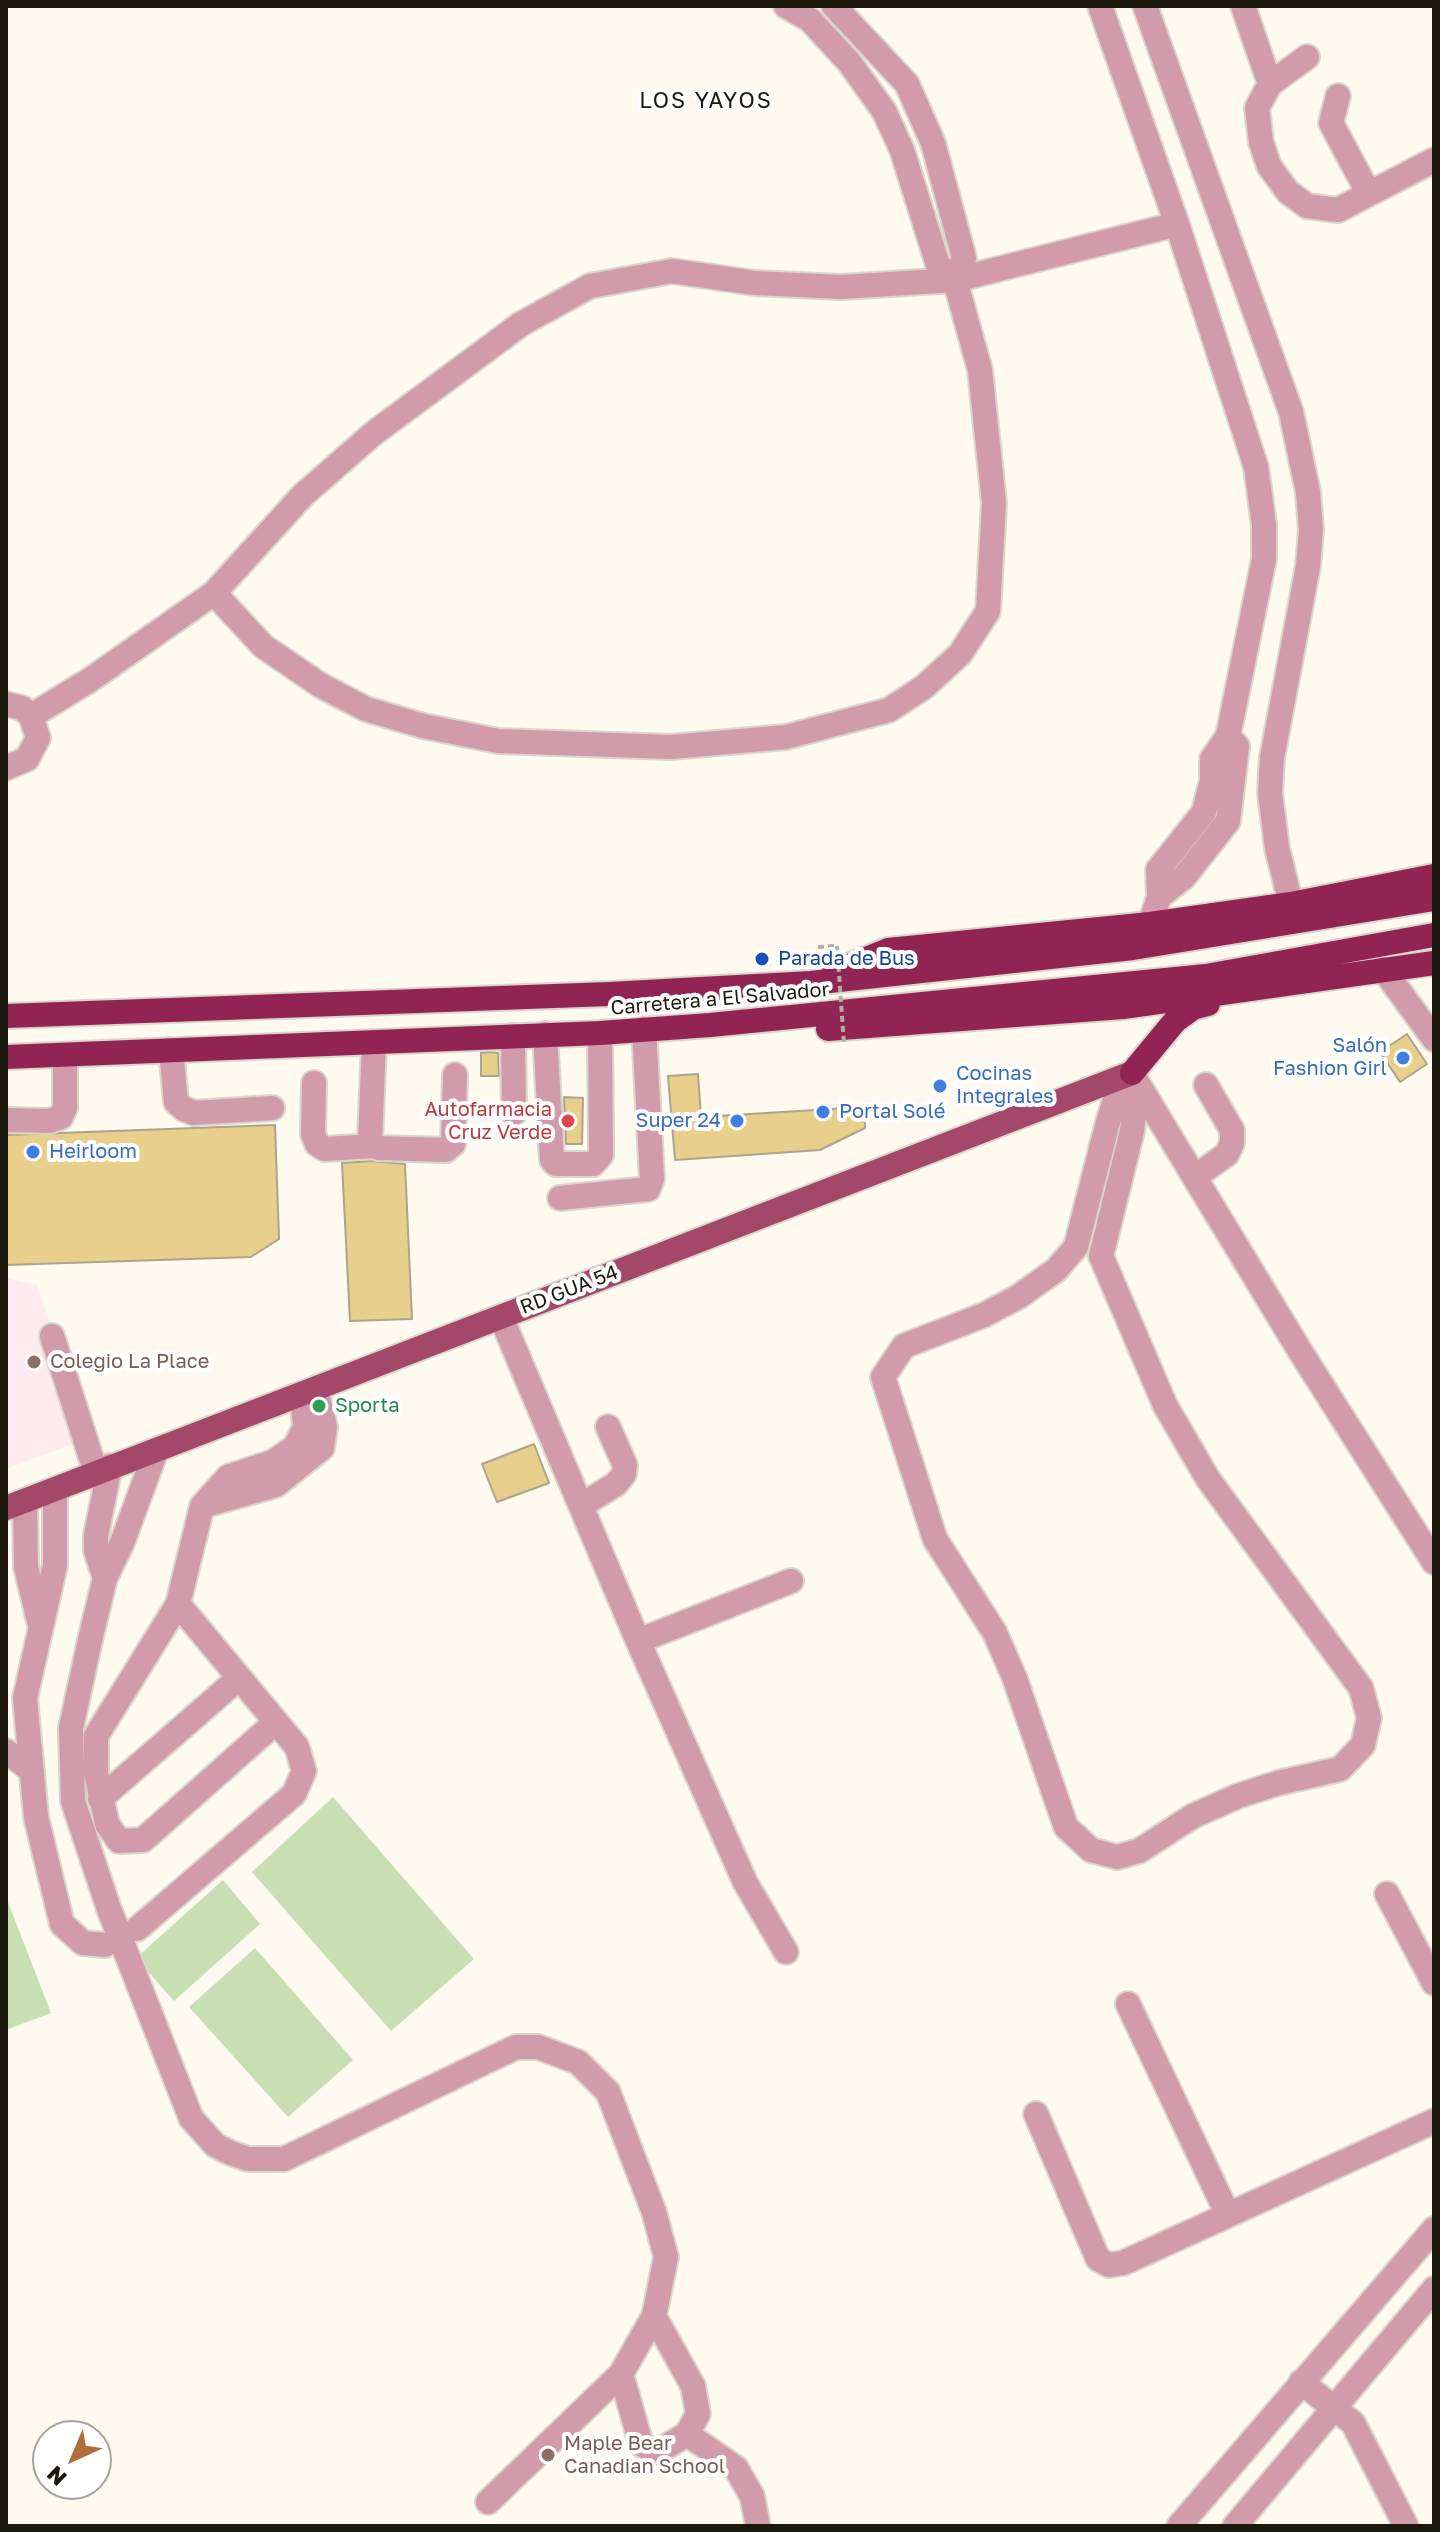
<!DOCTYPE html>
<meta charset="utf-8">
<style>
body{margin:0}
#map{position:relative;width:1440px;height:2532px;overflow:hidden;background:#fefaf0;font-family:"Golos Text",sans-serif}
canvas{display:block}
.frame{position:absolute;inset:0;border:8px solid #1b180e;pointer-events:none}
.north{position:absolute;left:32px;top:2420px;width:80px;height:80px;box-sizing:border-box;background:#fff;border:2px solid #a4a39f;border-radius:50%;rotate:224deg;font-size:22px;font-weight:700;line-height:32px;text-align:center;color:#1b180e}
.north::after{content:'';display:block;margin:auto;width:28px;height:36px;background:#ae6e36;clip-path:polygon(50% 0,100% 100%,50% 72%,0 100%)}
</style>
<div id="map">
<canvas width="1440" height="2532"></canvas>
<div class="frame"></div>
<div class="north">N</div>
</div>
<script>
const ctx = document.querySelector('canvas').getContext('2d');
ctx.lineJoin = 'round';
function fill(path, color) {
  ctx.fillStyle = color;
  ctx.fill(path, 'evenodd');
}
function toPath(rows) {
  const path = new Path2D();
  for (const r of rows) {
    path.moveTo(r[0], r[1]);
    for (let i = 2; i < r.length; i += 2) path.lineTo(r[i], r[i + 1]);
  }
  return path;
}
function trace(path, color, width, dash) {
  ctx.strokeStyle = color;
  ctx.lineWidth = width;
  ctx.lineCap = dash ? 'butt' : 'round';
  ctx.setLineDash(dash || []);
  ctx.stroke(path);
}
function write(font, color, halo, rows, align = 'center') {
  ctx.font = font + ' "Golos Text",sans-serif';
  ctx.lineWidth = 8;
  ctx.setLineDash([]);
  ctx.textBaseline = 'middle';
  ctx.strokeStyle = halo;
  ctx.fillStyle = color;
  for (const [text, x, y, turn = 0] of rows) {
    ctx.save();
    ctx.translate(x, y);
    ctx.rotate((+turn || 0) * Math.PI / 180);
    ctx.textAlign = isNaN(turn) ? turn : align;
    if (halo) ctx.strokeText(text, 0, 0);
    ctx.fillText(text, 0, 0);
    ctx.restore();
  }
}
const education = toPath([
 [6,1278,37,1285,89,1438,6,1469]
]);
const green = toPath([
 [333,1797,474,1959,391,2031,252,1872],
 [223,1880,260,1924,174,2001,136,1958],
 [6,1897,51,2013,6,2030],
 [255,1948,353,2060,288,2117,189,2007]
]);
const building = toPath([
 [1407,1034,1427,1064,1400,1082,1380,1052,1407,1034],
 [489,1052,498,1053,499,1076,481,1076,481,1053,489,1052],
 [698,1074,701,1117,864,1107,865,1128,820,1150,675,1160,668,1076,698,1074],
 [564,1097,583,1098,582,1144,566,1144,564,1097],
 [275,1125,279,1239,251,1257,6,1265,6,1135,275,1125],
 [372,1161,405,1164,412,1319,350,1321,342,1163,372,1161],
 [534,1444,549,1483,497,1502,482,1464,534,1444]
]);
const path = toPath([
 [818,957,818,947,835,946]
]);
const minor = toPath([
 [834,6,907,84,933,143,964,258,955,280],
 [1100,6,1177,224,1256,467,1264,525,1264,559,1228,736,1212,759,1212,780,1204,812,1158,870,1159,897,1150,924],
 [1145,6,1291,412,1308,492,1311,530,1308,566,1272,758,1270,793,1277,848,1291,904],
 [1243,6,1270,84],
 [1307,57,1270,84,1257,108,1261,142,1269,166,1288,192,1307,206,1338,210,1434,160],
 [1338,96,1331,123,1369,194],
 [214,593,263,646,320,685,366,709,423,726,498,741,671,747,786,737,889,710,924,687,960,654,988,611,994,503,980,370,955,280,938,265,902,150,884,111,849,62,810,20,786,6],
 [6,704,22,708,31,716,38,738,27,759,6,768],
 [31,716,90,680,214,593,303,495,374,433,521,324,590,286,672,271,755,283,841,287,955,280,1177,224],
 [1159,897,1184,877,1228,821,1237,746,1228,736],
 [1383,969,1434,1039],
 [545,1034,552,1160,556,1164,593,1164,601,1155,600,1033],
 [513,1036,514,1113],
 [374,1042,370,1141,378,1148,446,1150,453,1144,455,1075],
 [171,1050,176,1102,184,1109,194,1113,272,1108],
 [1132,1073,1135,1107,1132,1131,1101,1256,1165,1405,1208,1479,1361,1688,1369,1718,1363,1745,1340,1769,1278,1783,1238,1796,1193,1816,1139,1851,1117,1857,1091,1850,1066,1827,1015,1679,995,1633,935,1539,883,1377,904,1346,984,1315,1018,1297,1056,1270,1076,1247,1108,1122,1115,1100,1132,1073],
 [1135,1079,1300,1351,1434,1562],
 [314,1083,313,1134,317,1144,325,1149,374,1146],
 [6,1120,49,1121,61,1117,65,1108,65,1055],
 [1195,1177,1227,1154,1232,1143,1232,1130,1206,1085],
 [560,1198,648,1189,652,1179,644,1029],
 [501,1317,638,1641,745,1882,786,1952],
 [52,1336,96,1473],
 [156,1451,122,1543,105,1578,90,1640,71,1728,73,1801,109,1909,191,2118,215,2145,231,2153,248,2159,284,2159,516,2047,538,2047,578,2062,608,2092,654,2212,666,2257,654,2316,621,2374,488,2502],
 [55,1490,55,1565,25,1698,36,1817,62,1924,83,1943,105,1945],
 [25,1501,26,1567,39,1621],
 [582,1505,616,1484,624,1474,625,1465,608,1427],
 [202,1506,276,1485,322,1448,325,1427,316,1389],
 [105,1578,96,1551,96,1535,110,1466],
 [638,1641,791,1581],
 [276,1722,143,1840,119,1841,107,1824,96,1773,96,1736,178,1604,202,1506,228,1477,273,1462,295,1447,305,1427,302,1394],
 [6,1751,32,1771],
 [100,1799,239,1678],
 [1387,1894,1434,1983],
 [137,1929,294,1794,304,1771,297,1747,178,1604],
 [1128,2004,1228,2215],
 [1036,2114,1098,2259,1109,2265,1123,2263,1434,2121],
 [621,2374,641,2444,656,2453,687,2434,698,2414,693,2386,654,2316],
 [1301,2382,1353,2423,1406,2526],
 [687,2434,736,2468,752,2496,758,2526],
 [1179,2526,1434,2229],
 [1235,2526,1434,2289]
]);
const major = toPath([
 [6,1508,1132,1073]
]);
const highway = toPath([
 [834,972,888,950,1150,924,1291,904,1434,876],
 [6,1016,609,994,811,983,1133,948,1434,899],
 [828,1029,1123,1007,1434,963],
 [6,1057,600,1033,710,1025,1206,976,1434,935],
 [1132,1073,1175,1021,1193,1008,1208,1004]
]);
const pathBridge = toPath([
 [837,946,844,1044]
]);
const markers = [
 [762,959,8,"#1a4fb4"],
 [1403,1058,8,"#3f7fe0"],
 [940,1086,8,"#3f7fe0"],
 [823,1112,8,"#3f7fe0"],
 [568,1121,8,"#e0444e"],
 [737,1121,8,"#3f7fe0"],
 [33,1152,8,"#3f7fe0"],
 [34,1362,8,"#8d6e63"],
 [319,1406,8,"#2e9e5b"],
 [548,2455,8,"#8d6e63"]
];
const transitNames = [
 ["Parada de Bus",778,959]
];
const streetNames = [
 ["Carretera a El Salvador",720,999,-5],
 ["RD GUA 54",569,1290,-21]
];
const shopNames = [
 ["Salón",1387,1046,"right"],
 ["Fashion Girl",1387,1069,"right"],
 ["Cocinas",956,1074],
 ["Integrales",956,1097],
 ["Portal Solé",839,1112],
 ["Super 24",721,1121,"right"],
 ["Heirloom",49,1152]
];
const healthNames = [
 ["Autofarmacia",552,1110],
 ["Cruz Verde",552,1133]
];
const educationNames = [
 ["Colegio La Place",50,1362],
 ["Maple Bear",564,2444],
 ["Canadian School",564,2467]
];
const leisureNames = [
 ["Sporta",335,1406]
];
const neighbourhoodNames = [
 ["LOS YAYOS",706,101]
];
fill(education, '#ffeaf0');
fill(green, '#c7dfb2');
fill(building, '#e8cf8c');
trace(building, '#ada48b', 2);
trace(minor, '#dad6cc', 28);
trace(major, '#dad6cc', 28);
trace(highway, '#dad6cc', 28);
trace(path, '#b2aea4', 4, [6, 4]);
trace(minor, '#d19bab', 24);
trace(major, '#a4486a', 24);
trace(highway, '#912453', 24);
trace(pathBridge, '#b2aea4', 4, [6, 4]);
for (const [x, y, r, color] of markers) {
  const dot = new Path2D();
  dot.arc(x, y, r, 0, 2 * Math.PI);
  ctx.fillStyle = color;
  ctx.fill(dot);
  trace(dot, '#fff', 3);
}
write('20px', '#164399', '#fff', transitNames, 'left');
write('20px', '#1b180e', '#fff', streetNames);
write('20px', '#366cbe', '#fff', shopNames, 'left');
write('20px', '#be3a42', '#fff', healthNames, 'right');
write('20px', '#785e54', '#fff', educationNames, 'left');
write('20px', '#27864d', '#fff', leisureNames, 'left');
ctx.letterSpacing = '2px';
write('22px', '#1b180e', '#fff', neighbourhoodNames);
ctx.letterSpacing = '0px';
</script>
